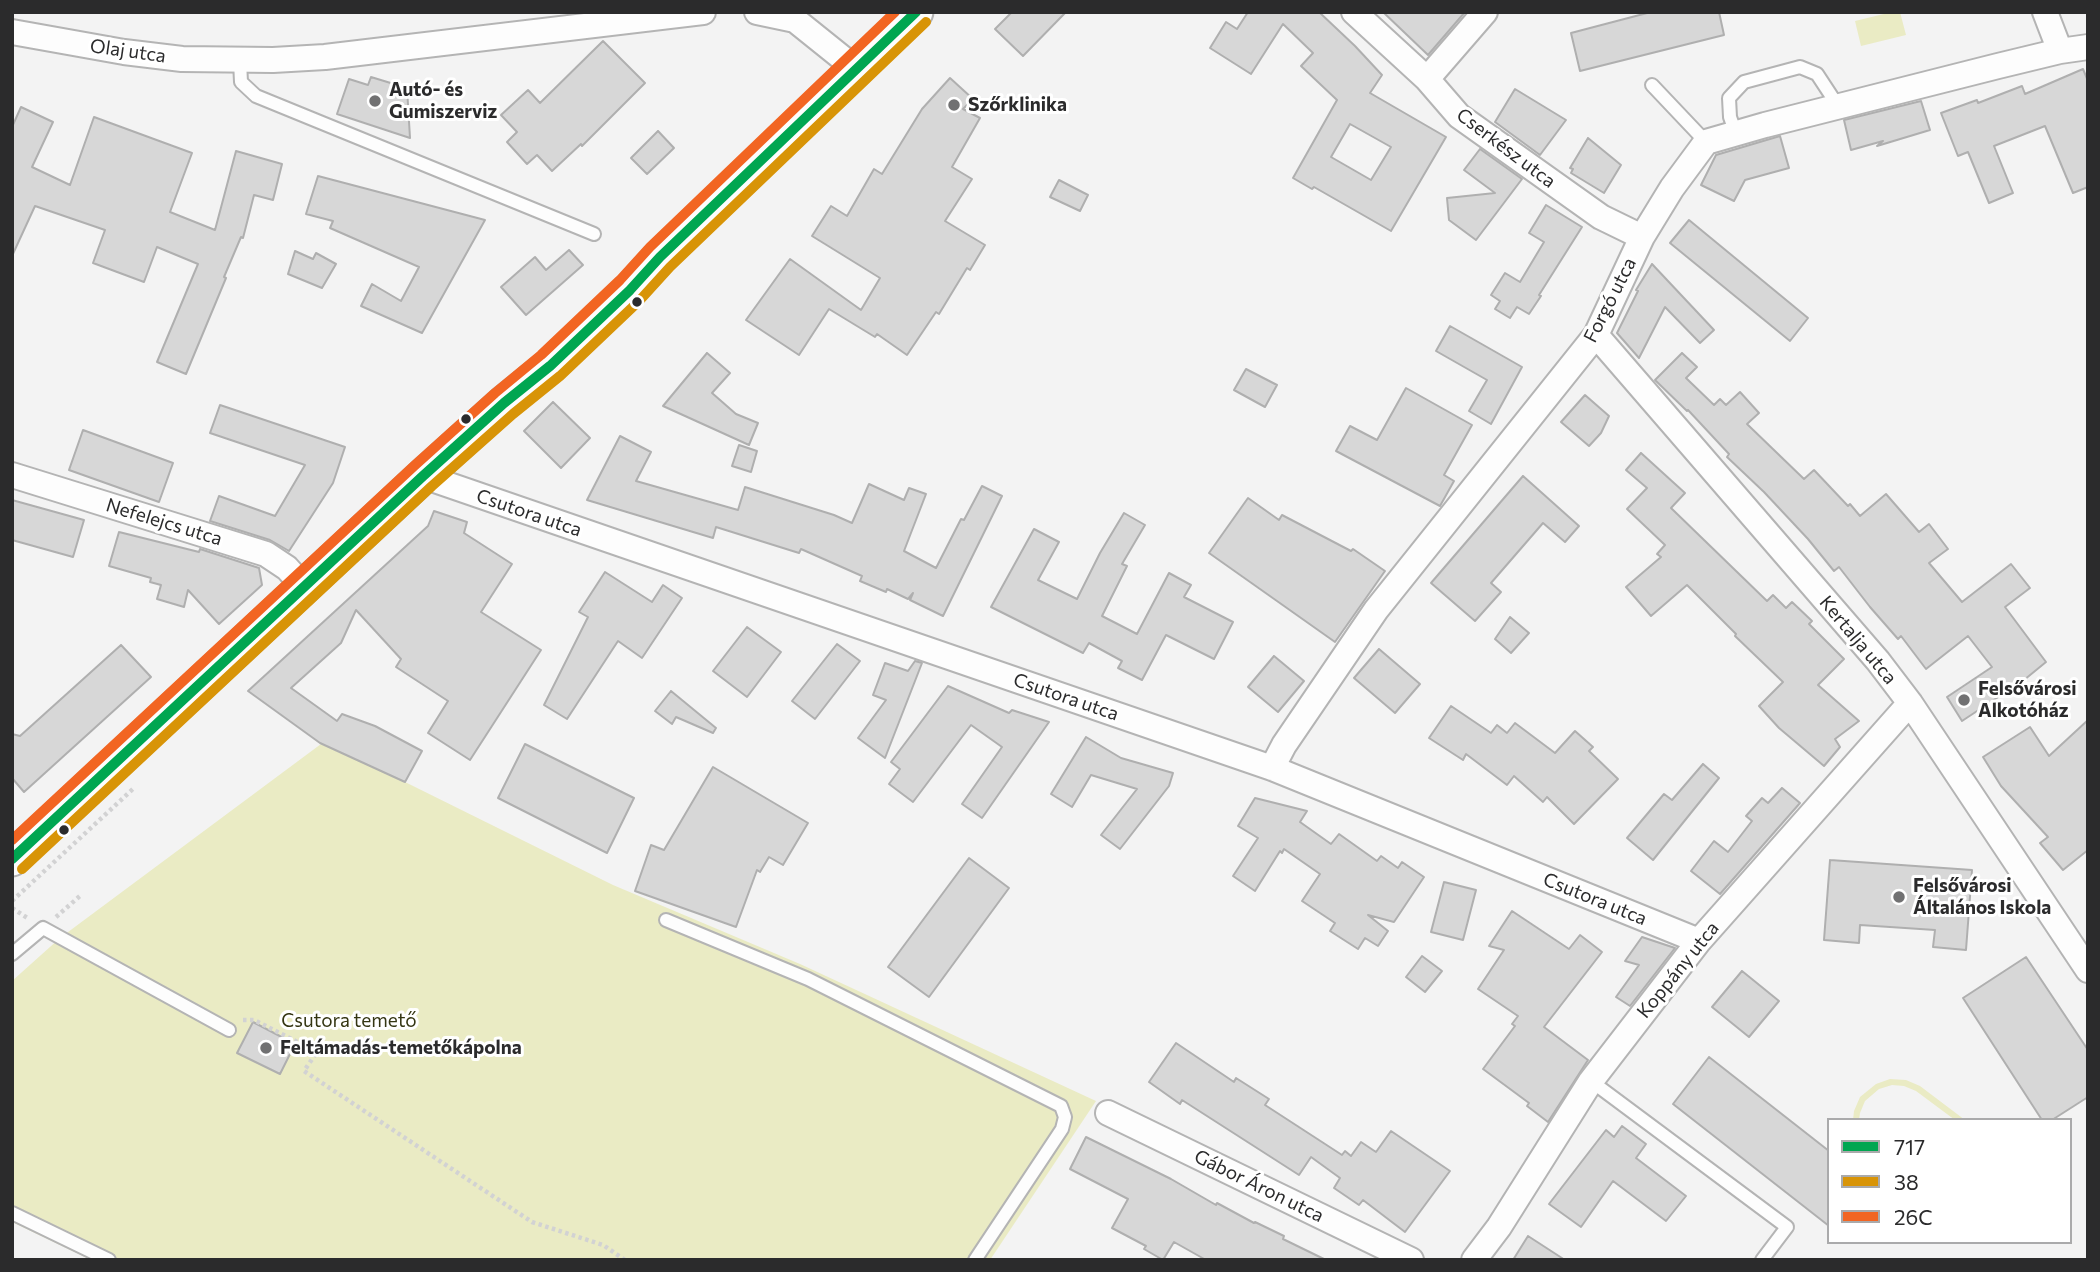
<!DOCTYPE html>
<meta charset="utf-8">
<style>
body{margin:0}
#map{position:relative;width:2100px;height:1272px;overflow:hidden;background:#f3f3f3;font-family:Commissioner,sans-serif}
canvas{display:block}
.frame{position:absolute;inset:0;border:14px solid #2b2b2c;pointer-events:none}
.legend{position:absolute;left:1827px;top:1118px;width:245px;height:126px;box-sizing:border-box;background:#fff;border:2px solid #aaaaab;margin:0;padding:9px 12px;list-style:none;font-size:21px;color:#2b2b2c}
.legend li{display:flex;align-items:center;gap:14px;height:35px}
.legend b{width:35px;border:2px solid #aaaaab}
</style>
<div id="map">
<canvas width="2100" height="1272"></canvas>
<div class="frame"></div>
<ul class="legend">
<li><b style="height:9px;background:#00a651"></b>717</li>
<li><b style="height:9px;background:#d89407"></b>38</li>
<li><b style="height:9px;background:#f26522"></b>26C</li>
</ul>
</div>
<script>
const ctx = document.querySelector('canvas').getContext('2d');
ctx.lineJoin = 'round';
function fill(path, color) {
  ctx.fillStyle = color;
  ctx.fill(path, 'evenodd');
}
function toPath(rows) {
  const path = new Path2D();
  for (const r of rows) {
    path.moveTo(r[0], r[1]);
    for (let i = 2; i < r.length; i += 2) path.lineTo(r[i], r[i + 1]);
  }
  return path;
}
function trace(path, color, width, dash) {
  ctx.strokeStyle = color;
  ctx.lineWidth = width;
  ctx.lineCap = dash ? 'butt' : 'round';
  ctx.setLineDash(dash || []);
  ctx.stroke(path);
}
function write(font, color, halo, rows, align = 'center') {
  ctx.font = font + ' Commissioner,sans-serif';
  ctx.lineWidth = 6;
  ctx.setLineDash([]);
  ctx.textBaseline = 'middle';
  ctx.strokeStyle = halo;
  ctx.fillStyle = color;
  for (const [text, x, y, turn = 0] of rows) {
    ctx.save();
    ctx.translate(x, y);
    ctx.rotate((+turn || 0) * Math.PI / 180);
    ctx.textAlign = isNaN(turn) ? turn : align;
    if (halo) ctx.strokeText(text, 0, 0);
    ctx.fillText(text, 0, 0);
    ctx.restore();
  }
}
const green = toPath([
 [1892,12,1900,12,1906,35,1861,46,1855,21],
 [321,744,405,782,613,885,800,964,1096,1101,990,1260,91,1260,12,1222,12,981,60,938],
 [1890,1079,1906,1080,1920,1086,1965,1120,1955,1120,1916,1091,1904,1086,1892,1085,1879,1089,1865,1101,1860,1113,1859,1120,1853,1120,1854,1111,1860,1097,1876,1084]
]);
const building = toPath([
 [1012,12,1066,12,1023,56,995,29,1012,12],
 [1248,12,1319,12,1355,46,1382,75,1370,93,1446,137,1391,231,1314,187,1312,189,1293,178,1337,100,1301,66,1313,53,1283,24,1251,74,1210,48,1226,22,1237,29,1248,12],
 [1350,124,1391,147,1371,180,1331,157,1350,124],
 [1383,12,1465,12,1428,55,1383,12],
 [1651,12,1719,12,1724,35,1580,71,1571,33,1651,12],
 [603,41,645,83,582,146,581,144,552,171,537,155,527,164,507,142,517,132,501,115,528,90,540,103,603,41],
 [2083,69,2088,81,2088,187,2073,193,2045,126,1994,146,2013,193,1989,203,1968,152,1958,156,1941,113,1977,100,1978,103,2022,86,2025,94,2083,69],
 [371,77,407,88,410,138,337,114,349,79,368,85,371,77],
 [950,78,973,99,963,109,980,118,952,167,972,179,945,221,985,245,970,270,967,268,939,314,936,312,907,355,877,334,875,337,829,309,799,355,746,320,790,259,861,310,880,278,812,236,831,206,847,216,874,169,882,174,922,109,950,78],
 [1515,89,1566,120,1540,155,1495,122,1515,89],
 [1921,101,1930,130,1877,146,1883,141,1851,150,1844,120,1921,101],
 [21,107,53,122,32,167,70,185,94,117,192,153,170,212,215,230,236,151,282,164,273,200,254,195,243,238,241,237,224,277,226,278,186,374,157,362,198,264,157,247,144,282,93,263,105,230,35,206,12,256,12,127,21,107],
 [658,131,674,148,647,174,631,158,658,131],
 [1780,136,1789,168,1745,180,1734,201,1701,185,1716,155,1780,136],
 [1588,138,1621,165,1604,193,1571,173,1573,169,1570,168,1588,138],
 [1480,149,1522,179,1476,240,1449,220,1447,198,1495,193,1464,170,1480,149],
 [318,176,485,220,422,333,361,306,372,284,401,301,419,267,330,228,333,221,306,214,318,176],
 [1059,180,1088,195,1080,211,1050,197,1059,180],
 [1546,205,1582,227,1539,295,1541,296,1529,314,1517,307,1510,318,1495,309,1500,301,1491,295,1505,273,1520,282,1544,242,1529,233,1546,205],
 [1689,220,1808,318,1790,341,1670,243,1689,220],
 [569,250,583,265,526,315,501,287,535,257,546,270,569,250],
 [295,251,313,259,316,253,336,264,322,288,288,274,295,251],
 [1652,264,1714,330,1700,343,1665,307,1639,358,1617,333,1638,291,1636,290,1652,264],
 [1450,326,1522,367,1491,424,1469,411,1487,380,1436,351,1450,326],
 [707,353,730,373,712,393,736,414,758,423,749,445,663,406,707,353],
 [1682,353,1697,367,1686,378,1714,405,1720,399,1726,405,1740,392,1759,413,1747,424,1804,479,1814,470,1848,506,1850,504,1860,516,1886,494,1919,532,1929,524,1948,549,1929,563,1962,602,2011,564,2030,588,2005,607,2046,662,2024,680,1962,721,1947,697,1992,667,1968,636,1926,669,1901,636,1898,639,1870,607,1839,567,1834,571,1808,539,1764,492,1727,457,1729,454,1688,410,1687,411,1655,380,1682,353],
 [1246,369,1277,385,1265,407,1234,390,1246,369],
 [1406,388,1472,425,1444,475,1454,481,1440,506,1336,451,1350,426,1377,440,1406,388],
 [1585,395,1609,416,1601,433,1589,446,1561,422,1585,395],
 [553,402,590,438,561,468,524,431,553,402],
 [220,405,345,447,333,483,289,551,270,540,210,521,219,496,275,516,305,465,210,433,220,405],
 [83,430,173,463,159,502,69,470,83,430],
 [620,436,651,452,636,481,738,510,745,487,834,515,852,523,869,484,904,500,909,488,926,494,904,551,936,568,961,519,964,520,982,486,1002,496,943,616,910,600,913,593,908,599,887,589,886,592,860,581,862,576,801,549,799,553,716,527,713,538,587,500,620,436],
 [739,445,757,451,751,472,732,466,739,445],
 [1641,453,1685,493,1671,508,1767,601,1773,595,1786,608,1792,602,1812,621,1809,624,1844,659,1818,685,1859,721,1835,739,1840,747,1824,766,1779,728,1759,706,1783,682,1735,636,1736,634,1687,585,1651,616,1626,587,1661,557,1657,554,1665,545,1627,509,1647,488,1626,470,1641,453],
 [1523,476,1579,526,1565,542,1543,523,1491,583,1501,592,1475,621,1431,583,1523,476],
 [1248,498,1279,520,1282,515,1351,551,1353,549,1385,571,1335,642,1209,553,1248,498],
 [12,500,84,520,73,557,12,540,12,500],
 [434,511,467,522,464,533,512,564,481,612,541,650,470,760,428,733,448,701,396,667,401,659,356,610,341,643,291,688,337,721,342,714,375,726,422,751,405,782,320,743,248,691,428,526,434,511],
 [1124,513,1145,525,1122,564,1127,566,1102,616,1137,634,1169,573,1191,585,1184,597,1233,622,1214,659,1166,635,1142,680,1118,668,1122,661,1089,643,1083,653,991,607,1034,529,1059,542,1038,580,1077,599,1100,553,1124,513],
 [119,532,199,552,200,549,259,568,262,585,219,624,188,590,184,607,157,599,161,585,150,582,151,578,109,566,119,532],
 [605,572,652,602,663,585,682,598,642,658,618,641,567,719,544,705,588,617,579,612,605,572],
 [1510,617,1529,633,1511,653,1495,639,1510,617],
 [747,627,781,652,747,697,713,671,747,627],
 [837,644,860,661,815,719,792,701,837,644],
 [121,645,151,677,24,792,12,778,12,734,20,736,121,645],
 [1379,649,1420,684,1395,713,1354,678,1379,649],
 [1274,656,1304,681,1278,712,1248,687,1274,656],
 [915,661,922,663,885,758,858,738,886,700,873,695,885,663,908,671,915,661],
 [948,686,1009,713,1012,710,1049,722,982,818,962,804,1002,747,971,725,913,802,889,784,900,769,891,762,948,686],
 [671,691,716,728,713,733,676,717,672,724,655,711,671,691],
 [1451,706,1491,733,1497,725,1507,733,1515,723,1555,753,1575,731,1593,747,1589,751,1618,779,1574,824,1547,797,1543,802,1514,776,1507,785,1466,754,1463,760,1429,738,1451,706],
 [2088,720,2088,850,2063,870,2040,843,2048,837,2001,786,1983,757,2030,727,2049,756,2088,720],
 [1086,737,1121,758,1173,773,1169,786,1120,849,1101,835,1137,789,1091,775,1072,807,1051,794,1086,737],
 [525,744,634,798,607,853,498,798,525,744],
 [1703,764,1719,778,1653,860,1627,838,1664,794,1672,800,1703,764],
 [713,767,808,823,783,865,769,857,760,872,757,870,736,927,635,891,651,845,664,850,713,767],
 [1782,788,1800,803,1720,894,1691,871,1714,841,1728,852,1752,821,1746,816,1762,798,1768,803,1782,788],
 [1255,798,1307,811,1300,822,1331,844,1339,834,1377,861,1381,856,1398,868,1402,862,1424,877,1394,922,1368,915,1388,931,1378,946,1365,938,1358,949,1330,931,1335,923,1302,901,1320,874,1284,849,1282,853,1280,851,1255,891,1233,876,1258,838,1238,826,1255,798],
 [969,858,1009,888,929,997,888,967,969,858],
 [1830,860,1972,870,1966,950,1933,947,1935,930,1860,925,1859,943,1824,940,1830,860],
 [1444,882,1476,890,1463,940,1431,932,1444,882],
 [1512,911,1569,949,1580,935,1602,952,1544,1027,1588,1060,1548,1122,1527,1106,1529,1103,1483,1069,1515,1026,1512,1024,1518,1016,1478,989,1504,950,1489,946,1512,911],
 [1642,937,1675,948,1630,1006,1616,997,1639,965,1625,961,1642,937],
 [1422,956,1442,971,1425,992,1406,977,1422,956],
 [2026,957,2088,1050,2088,1097,2052,1120,2042,1120,1963,998,2026,957],
 [1742,971,1779,1001,1749,1037,1712,1007,1742,971],
 [253,1022,295,1044,280,1074,237,1053,253,1022],
 [1176,1043,1234,1082,1236,1078,1269,1099,1265,1105,1342,1155,1345,1151,1351,1156,1361,1142,1376,1152,1391,1131,1450,1171,1405,1232,1363,1200,1359,1205,1334,1188,1340,1178,1311,1157,1299,1175,1182,1100,1180,1104,1149,1082,1176,1043],
 [1709,1057,1829,1151,1829,1226,1673,1104,1709,1057],
 [1622,1126,1646,1144,1636,1158,1686,1196,1666,1221,1613,1181,1581,1227,1549,1204,1606,1130,1614,1137,1622,1126],
 [1086,1137,1171,1179,1216,1205,1217,1203,1254,1223,1255,1222,1284,1236,1283,1239,1326,1260,1206,1260,1174,1242,1163,1260,1144,1249,1146,1246,1112,1228,1128,1199,1070,1169,1086,1137],
 [1528,1236,1565,1260,1513,1260,1528,1236]
]);
const path = toPath([
 [12,901,134,788],
 [12,908,29,919],
 [56,917,81,895],
 [243,1020,254,1020,317,1052,304,1071,532,1222,603,1245,625,1260]
]);
const service = toPath([
 [240,61,241,82,256,96,594,234],
 [1652,85,1706,142],
 [1736,134,1730,117,1729,98,1744,82,1800,67,1817,74,1838,106],
 [666,920,808,979,1061,1106,1065,1117,1062,1129,975,1260],
 [12,954,43,928,229,1030],
 [1591,1081,1787,1227,1762,1260],
 [12,1213,109,1260]
]);
const minor = toPath([
 [757,12,795,20,856,69],
 [1354,12,1427,79,1459,116,1601,217,1642,237],
 [2045,12,2060,51],
 [12,32,124,52,182,59,273,60,325,57,703,12],
 [1427,79,1485,12],
 [1596,335,1878,661,1910,703,2088,970],
 [12,475,266,554,287,568,305,588],
 [423,476,1272,768,1699,941],
 [1272,768,1284,745,1376,610,1596,335,1642,237,1672,188,1706,142,1765,125,1998,66,2060,51,2088,47],
 [1108,1113,1411,1260],
 [1474,1260,1499,1227,1591,1081,1699,941,1910,703]
]);
const secondary = toPath([
 [12,859,423,476,504,403,550,366,630,290,660,257,916,12]
]);
const bus1 = toPath([
 [12,859,423,476,504,403,550,366,630,290,660,257,916,12]
]);
const bus2 = toPath([
 [22,869,432,486,513,414,560,376,640,300,670,267,926,22]
]);
const bus3 = toPath([
 [12,840,414,466,495,393,541,355,620,280,650,247,895,12]
]);
const markers = [
 [375,101,7,"#717172"],
 [954,105,7,"#717172"],
 [637,302,6,"#2b2b2c"],
 [466,419,6,"#2b2b2c"],
 [1964,700,7,"#717172"],
 [64,830,6,"#2b2b2c"],
 [1899,897,7,"#717172"],
 [266,1048,7,"#717172"]
];
const streetNames = [
 ["Olaj utca",128,51,8],
 ["Cserkész utca",1506,148,37],
 ["Forgó utca",1610,300,-63],
 ["Csutora utca",529,513,19],
 ["Nefelejcs utca",164,522,17],
 ["Kertalja utca",1858,640,50],
 ["Csutora utca",1066,697,19],
 ["Csutora utca",1595,899,22],
 ["Koppány utca",1678,970,-51],
 ["Gábor Áron utca",1259,1186,26]
];
const poiNames = [
 ["Autó- és",389,90],
 ["Gumiszerviz",389,112],
 ["Szőrklinika",968,105],
 ["Felsővárosi",1978,689],
 ["Alkotóház",1978,711],
 ["Felsővárosi",1913,886],
 ["Általános Iskola",1913,908],
 ["Feltámadás-temetőkápolna",280,1048]
];
const parkNames = [
 ["Csutora temető",349,1021]
];
fill(green, '#eaebc4');
fill(building, '#d7d7d7');
trace(building, '#afafaf', 2);
trace(service, '#b4b4b4', 16);
trace(minor, '#b4b4b4', 28);
trace(secondary, '#b4b4b4', 37);
trace(path, '#d2d2d3', 4.5, [3.5, 3.5]);
trace(service, '#fdfdfd', 12);
trace(minor, '#fdfdfd', 24);
trace(secondary, '#fdfdfd', 33);
trace(bus1, '#00a651', 10);
trace(bus2, '#d89407', 10);
trace(bus3, '#f26522', 10);
for (const [x, y, r, color] of markers) {
  const dot = new Path2D();
  dot.arc(x, y, r, 0, 2 * Math.PI);
  ctx.fillStyle = color;
  ctx.fill(dot);
  trace(dot, '#fff', 2.5);
}
write('19px', '#2b2b2c', '#fff', streetNames);
write('bold 19px', '#2b2b2c', '#fff', poiNames, 'left');
write('19px', '#353613', '#fff', parkNames);
</script>
